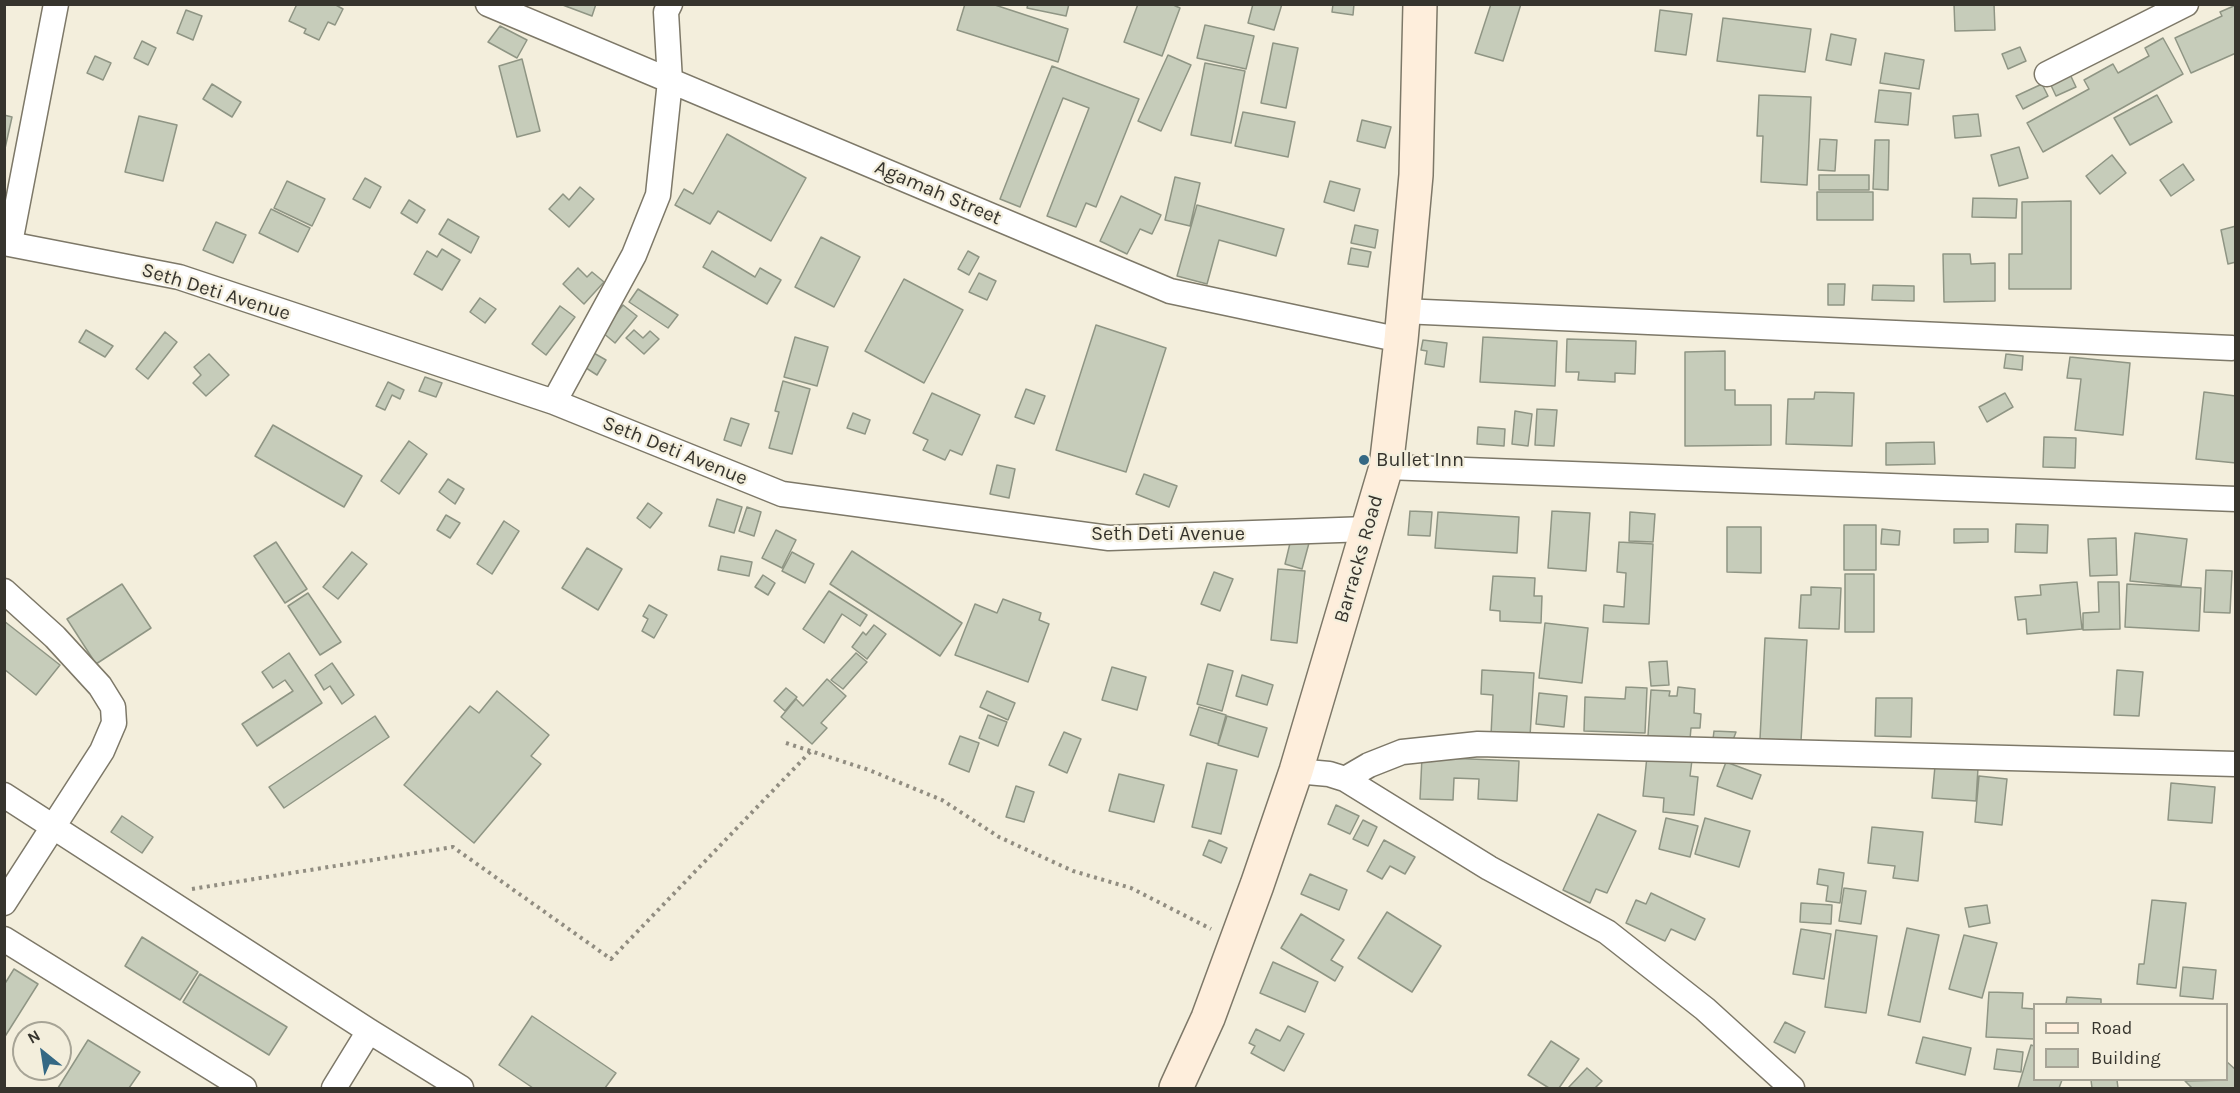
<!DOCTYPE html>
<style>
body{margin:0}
#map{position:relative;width:2240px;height:1093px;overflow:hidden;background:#f3eedc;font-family:Karla,sans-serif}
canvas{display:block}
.frame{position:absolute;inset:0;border:6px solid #36342d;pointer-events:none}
.legend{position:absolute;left:2033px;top:1003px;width:195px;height:78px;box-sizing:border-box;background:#f3eedc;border:2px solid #a7a496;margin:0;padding:8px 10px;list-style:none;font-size:18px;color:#36342d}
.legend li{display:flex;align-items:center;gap:12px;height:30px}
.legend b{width:30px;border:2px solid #a7a496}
.north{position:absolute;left:12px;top:1021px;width:60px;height:60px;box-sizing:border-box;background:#f3eedc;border:2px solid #a7a496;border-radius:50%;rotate:330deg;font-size:16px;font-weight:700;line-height:24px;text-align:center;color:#36342d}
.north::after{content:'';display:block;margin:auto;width:21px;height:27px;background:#346884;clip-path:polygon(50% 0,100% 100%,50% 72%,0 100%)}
</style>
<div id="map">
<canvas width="2240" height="1093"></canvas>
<div class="frame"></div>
<ul class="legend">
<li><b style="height:8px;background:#feeedc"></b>Road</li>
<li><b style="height:16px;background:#c6ccba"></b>Building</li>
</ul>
<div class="north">N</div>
</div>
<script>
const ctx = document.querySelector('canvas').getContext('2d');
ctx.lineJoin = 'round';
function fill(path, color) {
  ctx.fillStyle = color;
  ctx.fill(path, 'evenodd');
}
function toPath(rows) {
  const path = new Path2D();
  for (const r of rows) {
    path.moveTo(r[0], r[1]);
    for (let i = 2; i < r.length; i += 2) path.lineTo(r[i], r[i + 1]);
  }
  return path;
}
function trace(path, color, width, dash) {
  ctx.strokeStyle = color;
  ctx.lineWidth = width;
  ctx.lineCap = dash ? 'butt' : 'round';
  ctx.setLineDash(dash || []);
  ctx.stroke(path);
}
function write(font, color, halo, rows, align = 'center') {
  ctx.font = font + ' Karla,sans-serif';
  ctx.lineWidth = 4.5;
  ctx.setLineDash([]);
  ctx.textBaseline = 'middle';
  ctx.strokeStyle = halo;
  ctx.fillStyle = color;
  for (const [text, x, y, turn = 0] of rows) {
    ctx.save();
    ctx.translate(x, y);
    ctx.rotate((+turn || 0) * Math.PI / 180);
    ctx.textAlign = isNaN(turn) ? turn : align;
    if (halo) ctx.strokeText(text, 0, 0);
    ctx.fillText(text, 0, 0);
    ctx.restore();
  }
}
const building = toPath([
 [297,4,334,4,343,9,335,25,328,22,319,40,304,33,306,29,289,21,297,4],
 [560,4,596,4,592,16,560,4],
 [965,4,992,4,1068,29,1058,62,957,30,965,4],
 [1028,4,1069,4,1066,16,1027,8,1028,4],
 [1138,4,1171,4,1180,8,1162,56,1124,42,1138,4],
 [1253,4,1282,4,1274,30,1248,23,1253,4],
 [1333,4,1354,4,1353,15,1332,12,1333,4],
 [1491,4,1521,4,1503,61,1475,53,1491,4],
 [1954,4,1994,4,1995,30,1955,31,1954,4],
 [2236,5,2236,53,2191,73,2175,38,2222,16,2220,12,2236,5],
 [186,10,202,16,193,40,177,33,186,10],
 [1660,10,1692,14,1686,55,1655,51,1660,10],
 [1723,18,1811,29,1805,72,1717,61,1723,18],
 [1205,25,1254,36,1246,69,1197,58,1205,25],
 [500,26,527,40,517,58,488,42,500,26],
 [1831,34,1856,39,1851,65,1826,60,1831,34],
 [2163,38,2183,74,2043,152,2027,123,2089,89,2084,80,2113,64,2118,73,2149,56,2145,48,2163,38],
 [142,41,156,48,148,65,134,58,142,41],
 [1273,43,1298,48,1286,108,1261,103,1273,43],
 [2020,47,2026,61,2008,69,2002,54,2020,47],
 [1885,53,1924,60,1919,89,1880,83,1885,53],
 [1168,55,1191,65,1161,131,1138,121,1168,55],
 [95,56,111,63,103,80,87,73,95,56],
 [522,59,540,131,517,137,499,66,522,59],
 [1205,63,1245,71,1231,143,1191,135,1205,63],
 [1052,66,1139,99,1096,207,1086,203,1076,227,1047,216,1089,108,1063,98,1020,207,1000,199,1052,66],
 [2068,70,2076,87,2056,96,2048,79,2068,70],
 [212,84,241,102,232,117,203,99,212,84],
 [2042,84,2048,96,2023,109,2016,96,2042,84],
 [1879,90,1911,93,1908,125,1875,122,1879,90],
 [1759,95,1811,97,1807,185,1761,182,1763,136,1757,136,1759,95],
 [2157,95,2172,122,2130,145,2114,118,2157,95],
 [1243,112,1295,122,1288,157,1235,146,1243,112],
 [1978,114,1981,136,1955,138,1953,116,1978,114],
 [4,115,12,117,4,153,4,115],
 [139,116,177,125,163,181,125,172,139,116],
 [1362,120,1391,127,1385,148,1357,141,1362,120],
 [727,134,806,178,771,241,718,211,710,224,675,205,684,189,693,194,727,134],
 [1820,139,1837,140,1835,171,1818,170,1820,139],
 [1875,140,1889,140,1888,190,1873,189,1875,140],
 [2019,147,2028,178,1999,186,1991,155,2019,147],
 [2112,155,2126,173,2100,194,2086,176,2112,155],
 [2183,164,2194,180,2171,196,2160,180,2183,164],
 [1819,175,1869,175,1869,190,1819,190,1819,175],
 [1175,177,1200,183,1190,226,1165,220,1175,177],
 [365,178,381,187,370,208,353,199,365,178],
 [287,181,325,199,312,226,274,208,287,181],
 [1330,181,1360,189,1354,211,1324,202,1330,181],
 [580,187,594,199,569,227,549,209,563,194,569,200,580,187],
 [1817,192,1873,192,1873,220,1817,220,1817,192],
 [1121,196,1161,215,1152,234,1140,229,1127,254,1100,241,1121,196],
 [1973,198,2017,199,2016,218,1972,217,1973,198],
 [409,200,425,210,417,223,401,213,409,200],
 [2071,201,2071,289,2009,289,2009,254,2022,254,2022,202,2071,201],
 [1197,205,1284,229,1276,256,1219,240,1207,284,1177,276,1197,205],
 [271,209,310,228,298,252,259,233,271,209],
 [448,219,479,237,471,253,439,234,448,219],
 [216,222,246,235,233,263,203,250,216,222],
 [1355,225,1378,230,1375,248,1351,243,1355,225],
 [2236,226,2236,262,2228,264,2221,230,2236,226],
 [821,237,860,257,834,307,795,287,821,237],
 [1351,248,1371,252,1368,267,1348,264,1351,248],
 [442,249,460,260,442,290,414,274,427,251,437,257,442,249],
 [712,251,755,277,760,268,781,280,767,304,703,267,712,251],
 [968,251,979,257,969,275,958,269,968,251],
 [1943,254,1970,254,1971,264,1995,263,1995,301,1944,302,1943,254],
 [578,268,587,277,592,272,604,282,584,304,563,284,578,268],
 [979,273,996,281,987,300,969,292,979,273],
 [904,279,963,310,924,383,865,351,904,279],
 [1828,284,1845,284,1844,305,1828,305,1828,284],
 [1873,285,1914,286,1914,301,1872,300,1873,285],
 [638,289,678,315,668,328,629,302,638,289],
 [480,298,496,309,485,323,470,312,480,298],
 [623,305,637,316,615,343,602,332,623,305],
 [560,306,575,317,546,355,532,344,560,306],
 [1096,325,1166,348,1126,472,1056,450,1096,325],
 [86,330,113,346,105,357,79,342,86,330],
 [634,330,643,338,650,331,659,339,644,354,626,338,634,330],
 [165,332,177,342,148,379,136,369,165,332],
 [795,337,828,347,817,386,784,377,795,337],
 [1483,337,1557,341,1555,386,1480,382,1483,337],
 [1567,339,1636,341,1635,374,1615,373,1615,382,1578,380,1579,372,1566,372,1567,339],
 [1423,340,1447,343,1444,367,1425,364,1427,351,1421,350,1423,340],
 [1725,351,1725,390,1735,390,1735,405,1771,405,1771,445,1685,446,1685,352,1725,351],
 [592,352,606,360,597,375,583,366,592,352],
 [209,354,229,375,206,396,193,383,201,375,194,367,209,354],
 [2006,354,2023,356,2022,370,2004,368,2006,354],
 [2070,357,2130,363,2123,435,2075,430,2081,379,2067,378,2070,357],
 [425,377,442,383,436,397,419,391,425,377],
 [783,381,810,389,792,454,769,448,779,412,775,411,783,381],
 [388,382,404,390,400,399,392,395,385,410,376,406,388,382],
 [1026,389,1045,396,1034,424,1015,417,1026,389],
 [1815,392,1854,393,1852,446,1786,444,1788,399,1814,399,1815,392],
 [2204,392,2236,396,2236,463,2196,459,2204,392],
 [932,393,980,415,962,455,950,450,945,460,923,450,928,440,913,433,932,393],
 [2005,393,2013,407,1987,422,1979,407,2005,393],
 [1537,409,1557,410,1554,446,1535,445,1537,409],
 [1515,411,1532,414,1528,446,1512,444,1515,411],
 [853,413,870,420,865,434,847,428,853,413],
 [731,418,749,424,741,446,724,440,731,418],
 [273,425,362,476,344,507,255,456,273,425],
 [1478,427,1505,429,1504,446,1477,444,1478,427],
 [2044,437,2076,438,2075,468,2043,467,2044,437],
 [409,441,427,454,399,494,381,481,409,441],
 [1934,442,1935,464,1886,465,1886,443,1934,442],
 [997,465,1015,469,1009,498,990,494,997,465],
 [1144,474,1177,486,1169,507,1136,494,1144,474],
 [448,479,464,489,455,504,439,492,448,479],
 [717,499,742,507,734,533,709,526,717,499],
 [648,503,662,513,650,528,637,518,648,503],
 [747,507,761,512,754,536,739,531,747,507],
 [1410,511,1432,512,1430,536,1408,535,1410,511],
 [1552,511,1590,513,1586,571,1548,568,1552,511],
 [1438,512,1519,517,1517,553,1435,548,1438,512],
 [1630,512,1655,514,1653,542,1629,541,1630,512],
 [446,515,460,523,450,538,437,530,446,515],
 [504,521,519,531,492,574,477,564,504,521],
 [2016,524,2048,525,2047,553,2015,552,2016,524],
 [1844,525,1876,525,1876,570,1844,570,1844,525],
 [1727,527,1761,527,1761,573,1727,572,1727,527],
 [1882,529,1900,531,1899,545,1881,544,1882,529],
 [1954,529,1988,529,1988,542,1954,543,1954,529],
 [776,530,796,540,782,568,762,558,776,530],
 [2135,533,2187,539,2181,586,2130,581,2135,533],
 [2116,538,2117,575,2090,576,2088,539,2116,538],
 [1291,539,1309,543,1302,569,1285,564,1291,539],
 [276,542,307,589,285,603,254,556,276,542],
 [1619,542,1653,544,1649,624,1603,622,1604,605,1624,607,1626,573,1617,572,1619,542],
 [587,548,622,569,598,610,562,588,587,548],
 [852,551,962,623,940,656,830,584,852,551],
 [352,552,367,564,338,599,323,587,352,552],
 [792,552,814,564,805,583,782,571,792,552],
 [721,556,752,562,749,576,718,570,721,556],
 [1278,569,1305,571,1297,643,1271,640,1278,569],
 [2206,570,2232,571,2230,613,2204,612,2206,570],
 [1214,572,1233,579,1220,611,1201,604,1214,572],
 [1845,574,1874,574,1874,632,1845,632,1845,574],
 [763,575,775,583,768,595,755,587,763,575],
 [1493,576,1535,578,1534,596,1542,596,1541,623,1500,621,1500,611,1490,610,1493,576],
 [2077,582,2082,629,2027,634,2026,619,2018,620,2015,597,2041,595,2040,585,2077,582],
 [2098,582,2119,582,2120,629,2083,630,2083,613,2099,612,2098,582],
 [122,584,151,628,96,664,67,619,122,584],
 [2127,584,2201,588,2199,631,2125,627,2127,584],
 [1811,587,1841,588,1839,629,1799,628,1801,595,1811,595,1811,587],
 [829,591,867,615,860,626,842,614,824,643,803,629,829,591],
 [308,593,341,642,320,655,288,606,308,593],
 [1003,599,1041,613,1039,620,1049,624,1028,682,955,655,975,604,997,613,1003,599],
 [649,605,667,615,654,638,642,631,648,619,643,616,649,605],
 [4,621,60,665,36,695,4,669,4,621],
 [1545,623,1588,628,1582,683,1539,678,1545,623],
 [874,625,886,634,867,659,852,647,863,632,866,635,874,625],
 [1765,638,1807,640,1801,741,1760,739,1765,638],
 [289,653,322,703,257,746,242,724,293,691,285,680,273,688,262,672,289,653],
 [856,653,867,662,843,689,831,680,856,653],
 [1667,661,1669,685,1651,686,1649,662,1667,661],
 [332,663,354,695,342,704,330,686,324,690,315,675,332,663],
 [1208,664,1233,671,1222,711,1197,704,1208,664],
 [1112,667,1146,677,1137,710,1102,700,1112,667],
 [1482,670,1534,673,1530,736,1491,735,1493,695,1481,694,1482,670],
 [2117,670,2143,672,2139,716,2114,715,2117,670],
 [1242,675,1273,685,1267,705,1236,696,1242,675],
 [827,679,846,696,821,723,827,728,812,744,781,717,796,699,803,706,827,679],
 [1626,687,1647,688,1645,733,1584,731,1585,697,1625,699,1626,687],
 [1678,687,1695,689,1694,713,1701,714,1700,728,1691,728,1690,739,1648,736,1651,690,1670,691,1669,696,1677,696,1678,687],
 [786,688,797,697,785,711,774,701,786,688],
 [497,691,549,735,531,756,541,764,474,843,404,785,470,706,479,713,497,691],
 [987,691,1015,703,1008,720,980,707,987,691],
 [1539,693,1567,696,1564,727,1536,724,1539,693],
 [1876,698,1912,698,1911,737,1875,736,1876,698],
 [1199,707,1226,715,1218,744,1190,735,1199,707],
 [988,715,1007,722,998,746,979,738,988,715],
 [375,716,389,737,284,808,269,787,375,716],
 [1227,716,1267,728,1258,757,1218,745,1227,716],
 [1714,731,1736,732,1733,740,1713,739,1714,731],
 [1064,732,1081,739,1067,773,1049,765,1064,732],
 [960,736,979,743,969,772,949,764,960,736],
 [1647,756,1692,760,1690,776,1698,777,1694,815,1663,812,1664,798,1643,796,1647,756],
 [1422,757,1519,761,1517,801,1478,799,1479,779,1454,778,1453,800,1420,799,1422,757],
 [1726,762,1761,775,1752,799,1717,786,1726,762],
 [1207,763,1237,770,1221,834,1192,827,1207,763],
 [1935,766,1978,768,1976,801,1932,798,1935,766],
 [1119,774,1164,785,1154,822,1109,811,1119,774],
 [1979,776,2007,779,2002,825,1975,822,1979,776],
 [2171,783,2215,787,2212,823,2168,820,2171,783],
 [1016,786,1034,792,1024,822,1006,817,1016,786],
 [1336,805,1359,816,1350,834,1328,824,1336,805],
 [1598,814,1636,831,1607,893,1596,889,1590,903,1563,890,1598,814],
 [122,816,153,837,142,853,111,832,122,816],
 [1666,818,1698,826,1690,857,1659,849,1666,818],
 [1705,818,1750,831,1739,867,1695,854,1705,818],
 [1363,820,1377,827,1368,846,1353,839,1363,820],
 [1872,827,1923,832,1918,881,1893,878,1895,866,1868,863,1872,827],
 [1209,840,1227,848,1221,863,1203,855,1209,840],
 [1384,840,1415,857,1405,874,1390,866,1382,879,1367,871,1384,840],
 [1819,869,1844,873,1840,903,1826,901,1828,886,1817,884,1819,869],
 [1310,874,1347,890,1339,910,1301,894,1310,874],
 [1844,888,1866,891,1861,924,1839,921,1844,888],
 [1651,893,1705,919,1695,940,1671,929,1665,941,1626,923,1636,900,1646,904,1651,893],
 [2152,900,2186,903,2176,988,2137,984,2139,964,2144,964,2152,900],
 [1801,903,1832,905,1831,924,1800,922,1801,903],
 [1987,905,1990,923,1969,927,1965,908,1987,905],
 [1387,912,1441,946,1412,992,1358,958,1387,912],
 [1301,914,1344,940,1331,960,1343,967,1335,981,1281,948,1301,914],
 [1907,928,1939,935,1920,1022,1888,1015,1907,928],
 [1801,929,1831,934,1824,979,1793,974,1801,929],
 [1836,930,1877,936,1866,1013,1825,1007,1836,930],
 [1964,935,1997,943,1982,998,1949,989,1964,935],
 [142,937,198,972,180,1000,125,966,142,937],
 [1273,962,1318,982,1305,1012,1260,993,1273,962],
 [2183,967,2216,970,2213,999,2180,996,2183,967],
 [14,969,38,984,4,1038,4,985,14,969],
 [200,974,287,1027,269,1055,183,1002,200,974],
 [1989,992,2023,993,2022,1008,2034,1009,2034,1039,1986,1037,1989,992],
 [2067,997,2101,999,2101,1004,2066,1004,2067,997],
 [532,1016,616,1073,605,1088,533,1088,499,1065,532,1016],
 [1785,1022,1805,1032,1795,1053,1774,1042,1785,1022],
 [1288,1026,1304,1034,1284,1071,1251,1053,1255,1046,1249,1043,1256,1029,1280,1041,1288,1026],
 [1923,1037,1971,1048,1965,1075,1916,1063,1923,1037],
 [88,1040,140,1072,129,1088,58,1088,88,1040],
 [1551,1041,1579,1059,1559,1088,1549,1088,1528,1075,1551,1041],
 [2031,1045,2034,1046,2034,1080,2062,1080,2059,1088,2018,1088,2031,1045],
 [1997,1049,2023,1052,2021,1072,1994,1069,1997,1049],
 [2226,1061,2236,1070,2236,1088,2192,1088,2185,1081,2226,1080,2226,1061],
 [1587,1068,1602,1081,1595,1088,1568,1088,1587,1068],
 [2091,1080,2117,1080,2118,1088,2092,1088,2091,1080]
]);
const path = toPath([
 [786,743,869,770,942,800,999,837,1073,871,1131,888,1211,929],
 [192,889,453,847,611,959,811,751]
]);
const street = toPath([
 [488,4,1170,291,1401,340],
 [2047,74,2186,4],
 [4,243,179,277,554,402,782,494,1109,538,1368,529],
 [10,243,56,4],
 [1402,311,2232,348],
 [554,402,634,255,658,195,670,81,666,12,670,4],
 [1386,467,2236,499],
 [4,591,55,637,100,686,113,707,114,723,102,751,4,903],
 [1296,771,1329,774,1345,779,1489,868,1607,932,1705,1009,1792,1088],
 [1345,779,1369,765,1402,752,1478,744,2236,764],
 [4,795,369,1031,461,1088],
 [4,939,244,1088],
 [334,1088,369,1031]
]);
const secondary = toPath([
 [1176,1088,1208,1018,1257,885,1296,771,1386,467,1401,340,1416,175,1420,4]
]);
const markers = [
 [1364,460,6,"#346884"]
];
const streetNames = [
 ["Agamah Street",938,193,23],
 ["Seth Deti Avenue",216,292,17],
 ["Seth Deti Avenue",675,451,22],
 ["Seth Deti Avenue",1168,534],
 ["Barracks Road",1359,559,-74]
];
const poiNames = [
 ["Bullet Inn",1376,460]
];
fill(building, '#c6ccba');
trace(building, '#8f9584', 1.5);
trace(street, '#7d7868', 27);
trace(secondary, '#7d7868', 36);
trace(path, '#918d81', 4, [3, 4.5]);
trace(street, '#fff', 24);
trace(secondary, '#feeedc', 33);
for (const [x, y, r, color] of markers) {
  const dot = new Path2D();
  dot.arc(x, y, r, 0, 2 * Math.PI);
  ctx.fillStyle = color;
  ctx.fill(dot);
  trace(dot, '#f3eedc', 2);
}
write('20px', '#36342d', '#f3eedc', streetNames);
write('20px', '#36342d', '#f3eedc', poiNames, 'left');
</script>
